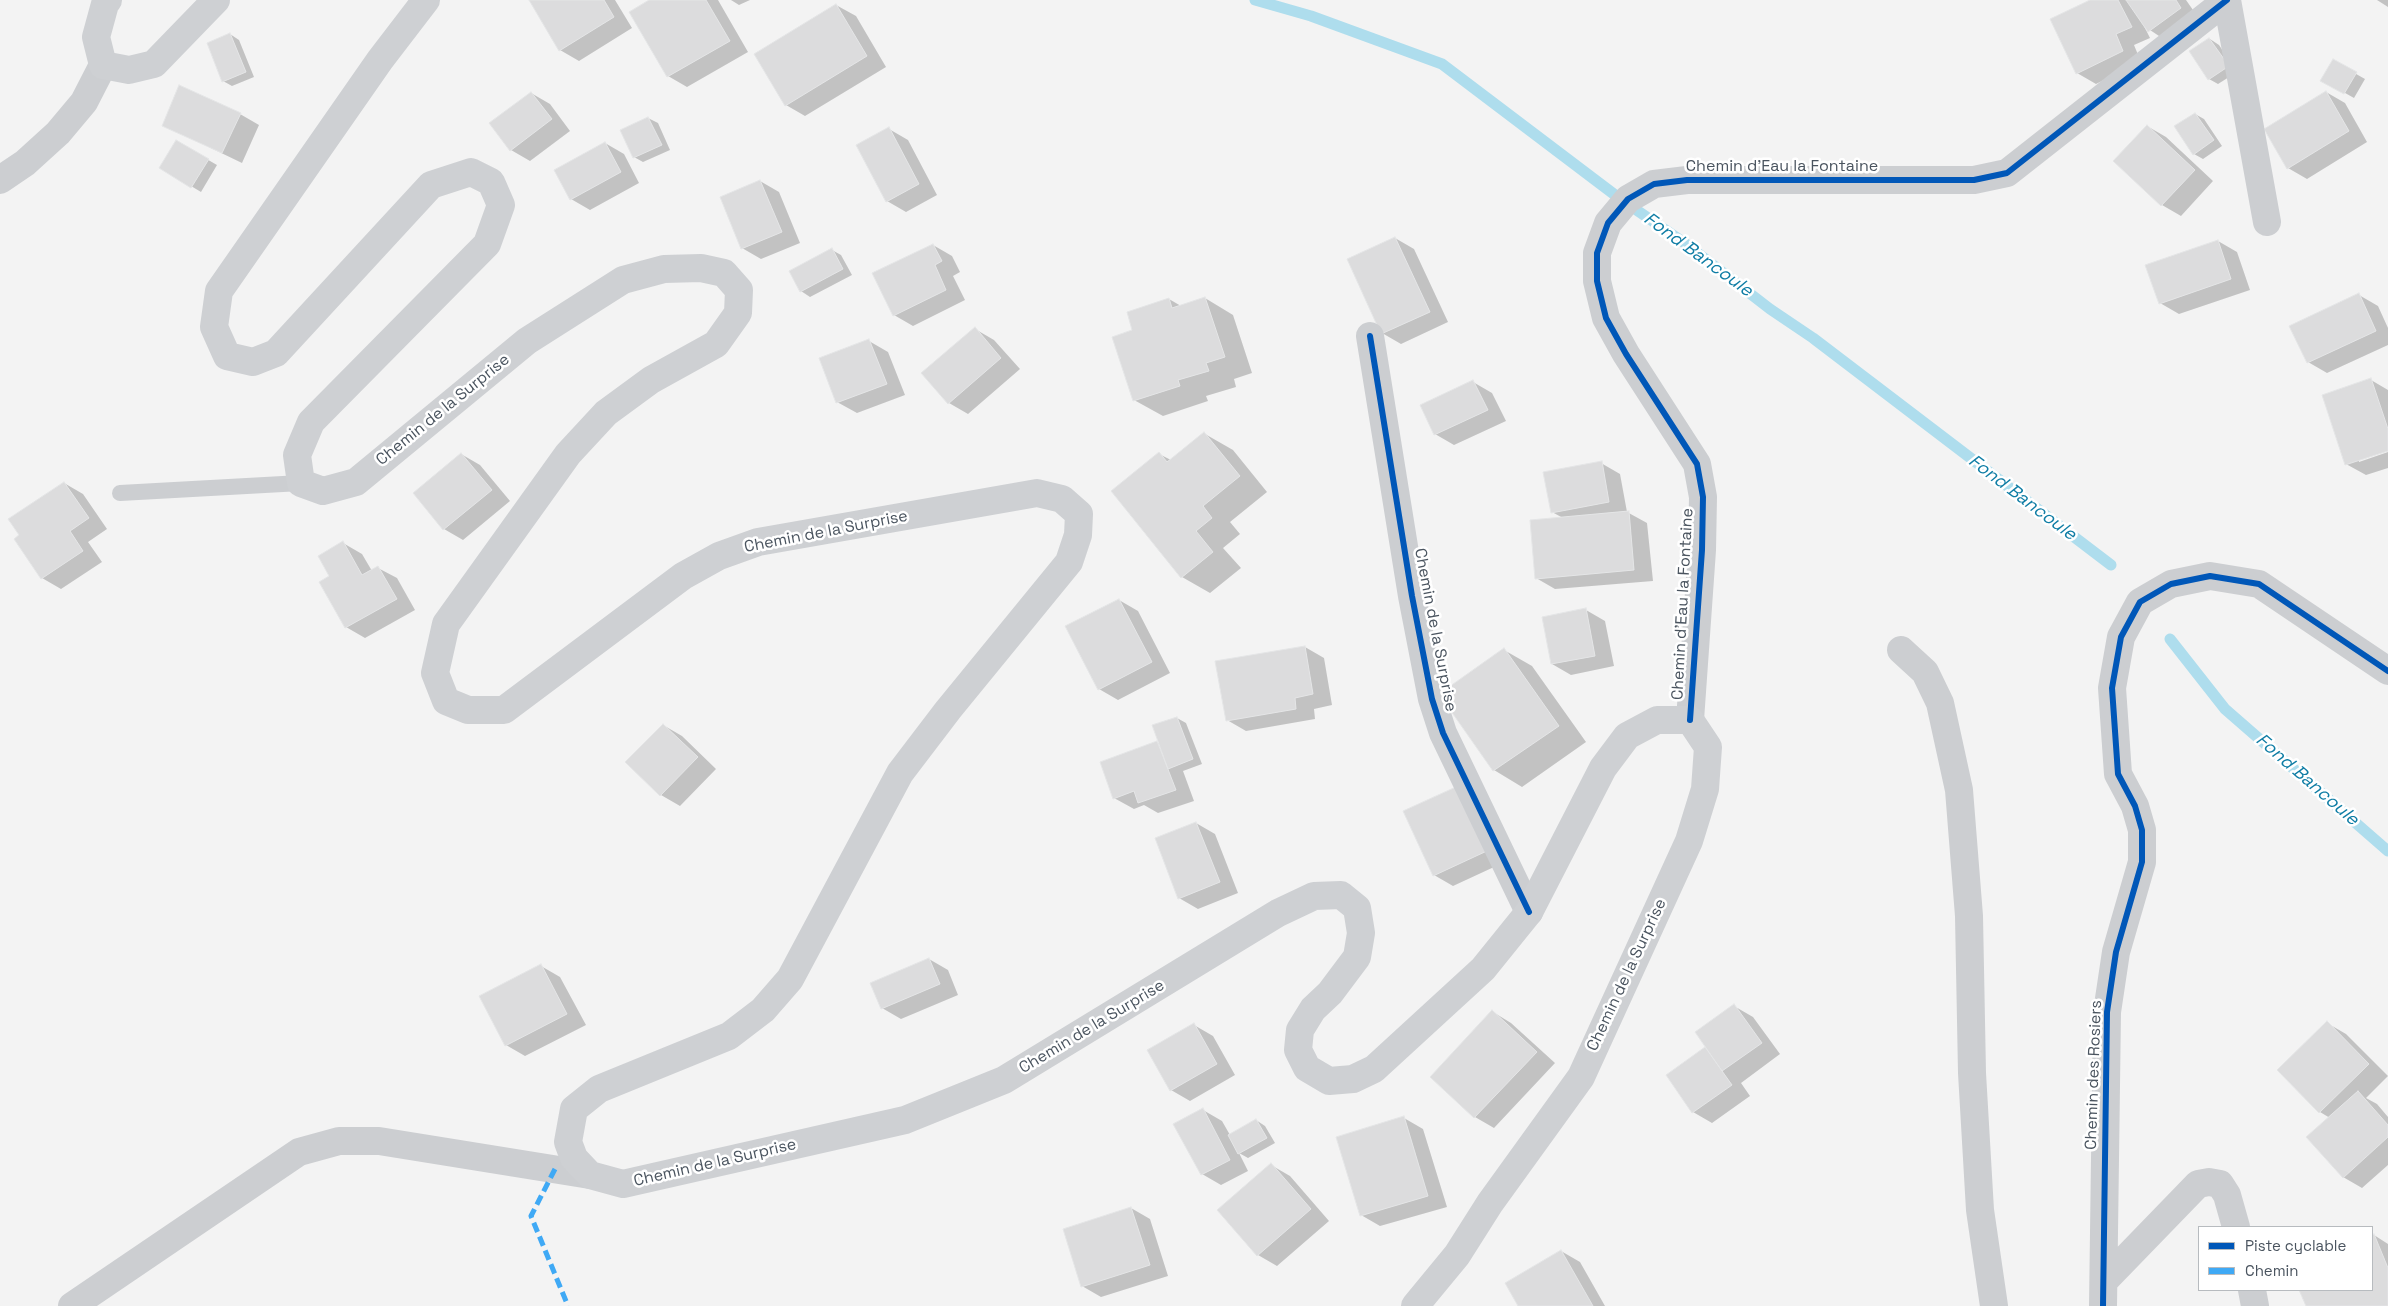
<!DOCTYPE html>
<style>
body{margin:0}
#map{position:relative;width:2388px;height:1306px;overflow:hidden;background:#f3f3f3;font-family:"Space Grotesk",sans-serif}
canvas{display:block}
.legend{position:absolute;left:2198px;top:1226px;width:175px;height:65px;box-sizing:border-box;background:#fff;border:1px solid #b7bbbf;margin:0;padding:6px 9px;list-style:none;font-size:15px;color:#4a545f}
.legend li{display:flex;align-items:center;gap:10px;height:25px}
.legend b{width:25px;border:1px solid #b7bbbf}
</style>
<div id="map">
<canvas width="2388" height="1306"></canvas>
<ul class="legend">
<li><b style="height:6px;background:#0057b8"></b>Piste cyclable</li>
<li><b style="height:6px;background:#3fa9f5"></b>Chemin</li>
</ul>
</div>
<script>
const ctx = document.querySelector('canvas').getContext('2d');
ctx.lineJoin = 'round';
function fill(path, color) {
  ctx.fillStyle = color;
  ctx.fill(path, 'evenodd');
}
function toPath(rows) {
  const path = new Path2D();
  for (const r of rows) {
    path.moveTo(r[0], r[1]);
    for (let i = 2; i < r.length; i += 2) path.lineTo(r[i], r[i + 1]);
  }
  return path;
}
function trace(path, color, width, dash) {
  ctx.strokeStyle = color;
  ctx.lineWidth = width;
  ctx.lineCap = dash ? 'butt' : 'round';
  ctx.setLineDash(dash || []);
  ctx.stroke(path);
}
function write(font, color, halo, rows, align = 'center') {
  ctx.font = font + ' "Space Grotesk",sans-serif';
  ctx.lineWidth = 5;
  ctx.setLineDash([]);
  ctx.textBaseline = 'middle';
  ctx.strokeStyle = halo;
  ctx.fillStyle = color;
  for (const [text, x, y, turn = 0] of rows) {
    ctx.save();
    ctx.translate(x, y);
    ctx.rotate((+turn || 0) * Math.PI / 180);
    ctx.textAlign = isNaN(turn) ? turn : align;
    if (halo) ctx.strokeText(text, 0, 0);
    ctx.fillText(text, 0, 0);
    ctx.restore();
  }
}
const shadow = toPath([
 [530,0,615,0,632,28,579,61,560,50],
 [652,0,718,0,748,52,687,87,668,76],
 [731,0,750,0,739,5],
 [2093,0,2186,0,2200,20,2168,42,2144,26,2150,38,2134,45,2141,62,2096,84,2077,73],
 [2377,0,2388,0,2388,7],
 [836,5,856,16,886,67,805,116,786,105],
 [230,34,239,40,254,77,232,86,223,81],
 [2210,39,2219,45,2237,72,2218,84,2209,79],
 [2333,61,2365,79,2354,98,2322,80],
 [2326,92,2345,103,2367,142,2307,179,2288,168],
 [531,93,550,104,570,131,530,161,511,150],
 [240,114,259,125,242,163,163,125],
 [2195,114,2204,119,2222,146,2203,159,2194,154],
 [648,118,658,123,670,150,643,162,634,157],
 [2147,126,2166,137,2213,181,2181,216,2162,205,2114,161],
 [889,129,908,140,937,195,906,212,887,201],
 [177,142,217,165,201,192,161,168],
 [605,143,624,154,639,183,590,210,571,199],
 [760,181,779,192,800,243,761,259,742,248],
 [1395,238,1414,249,1448,322,1401,344,1382,333],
 [2218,241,2237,252,2250,290,2179,314,2160,303],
 [933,245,952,256,960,272,953,276,965,300,913,326,894,315],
 [832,250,841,255,852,275,810,297,801,291],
 [2359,295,2378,306,2388,328,2388,345,2327,373,2308,362],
 [1205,298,1233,315,1252,373,1234,379,1236,387,1206,396,1208,401,1163,416,1134,400,1134,331,1169,299,1181,306],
 [975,329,994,340,1020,369,968,414,949,403],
 [869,341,888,352,905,395,857,413,837,402],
 [2371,380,2388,390,2388,450,2359,459,2359,462,2388,452,2388,468,2366,475,2346,464],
 [1473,382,1492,393,1506,421,1454,445,1435,434],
 [1205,434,1233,450,1267,492,1230,522,1240,534,1223,548,1241,568,1210,593,1182,577,1159,454,1171,460],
 [461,454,480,465,510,501,463,540,444,529,415,493],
 [1601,463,1620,474,1627,512,1647,523,1653,581,1555,589,1536,578,1563,518,1552,512],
 [64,483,83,494,107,529,88,542,102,562,61,589,42,578,15,539],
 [343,543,362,554,372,571,378,568,397,578,415,610,365,638,346,627],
 [1119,600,1138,611,1170,673,1118,700,1099,689],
 [1586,610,1605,621,1614,666,1571,675,1552,664],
 [1305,647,1324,658,1332,705,1314,709,1315,719,1246,731,1227,720],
 [1504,650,1532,666,1586,742,1522,787,1494,770,1440,695],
 [1177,718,1186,723,1202,764,1183,771,1194,801,1158,813,1144,805,1134,809,1114,798,1157,742,1160,744],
 [663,725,682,736,716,769,680,806,661,795],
 [1405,812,1507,861,1453,886,1434,875],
 [1196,823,1215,834,1238,893,1198,909,1179,898],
 [929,959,948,970,958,995,901,1019,882,1008],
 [541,966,560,977,586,1025,525,1056,506,1045],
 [1734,1006,1753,1017,1780,1054,1741,1083,1750,1096,1712,1123,1693,1112,1667,1075,1707,1047],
 [1493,1012,1511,1023,1555,1063,1494,1128,1475,1117],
 [2327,1023,2346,1034,2388,1076,2366,1098,2377,1104,2388,1117,2388,1165,2362,1188,2343,1177,2330,1118,2320,1112,2278,1070],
 [1194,1025,1213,1036,1235,1075,1190,1101,1171,1090],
 [1203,1110,1222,1121,1230,1135,1256,1120,1265,1126,1275,1143,1248,1158,1239,1153,1248,1171,1221,1185,1202,1174],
 [1404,1118,1423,1129,1447,1207,1380,1226,1361,1215],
 [1271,1165,1290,1176,1329,1221,1277,1266,1258,1255,1219,1210],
 [1131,1208,1150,1219,1168,1276,1101,1297,1082,1286],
 [2374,1235,2388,1244,2388,1306,2307,1306,2300,1290,2372,1290,2372,1236],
 [1561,1251,1580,1262,1605,1306,1519,1306]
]);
const stream = toPath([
 [1255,0,1311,16,1442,64,1619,198,1686,244,1770,309,1813,338,2111,565],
 [2170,639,2225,709,2388,851]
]);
const building = toPath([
 [529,0,604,0,614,17,559,51,529,0],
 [649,0,706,0,730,41,667,77,629,12,649,0],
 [2090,0,2118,0,2132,27,2116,34,2123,51,2076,74,2050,19,2090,0],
 [2126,0,2176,0,2181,8,2148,32,2126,0],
 [836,4,867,56,785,106,754,54,836,4],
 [230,33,246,72,222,82,207,43,230,33],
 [2209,38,2229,66,2208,80,2189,51,2209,38],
 [2333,59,2357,72,2344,94,2320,81,2333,59],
 [179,85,241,113,222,153,162,126,179,85],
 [2326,91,2349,131,2287,169,2264,129,2326,91],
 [531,92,552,119,510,151,489,123,531,92],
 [2195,113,2214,140,2193,155,2174,126,2195,113],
 [648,117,662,145,633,158,620,130,648,117],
 [2147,125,2195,170,2161,206,2113,161,2147,125],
 [889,127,919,184,886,202,856,145,889,127],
 [176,140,209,159,191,188,159,168,176,140],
 [605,142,621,172,570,200,554,170,605,142],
 [760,180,782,232,741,249,720,197,760,180],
 [1395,237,1430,312,1381,334,1347,259,1395,237],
 [2218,240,2231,279,2159,304,2145,265,2218,240],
 [933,244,942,261,935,265,946,290,893,316,872,273,933,244],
 [832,248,843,269,800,292,789,271,832,248],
 [2359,293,2376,331,2307,363,2289,326,2359,293],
 [1205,297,1225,357,1206,363,1209,371,1178,380,1180,386,1133,401,1112,337,1132,330,1127,312,1169,298,1172,308,1205,297],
 [975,327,1001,358,948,404,921,373,975,327],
 [869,339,887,384,836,403,819,358,869,339],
 [2371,378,2388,429,2388,451,2345,465,2322,395,2371,378],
 [1473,380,1488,410,1434,435,1420,405,1473,380],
 [1204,432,1240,476,1203,506,1212,518,1196,531,1213,552,1181,578,1111,491,1159,452,1167,462,1204,432],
 [461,453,492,490,443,530,413,493,461,453],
 [1602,461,1609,502,1551,513,1543,472,1602,461],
 [64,482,89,518,70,531,83,551,41,579,14,539,19,535,8,519,64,482],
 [1629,511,1634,570,1535,579,1530,520,1629,511],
 [343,541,362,575,378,566,397,599,345,628,319,582,329,576,318,556,343,541],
 [1119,599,1152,662,1098,690,1065,626,1119,599],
 [1586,608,1595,656,1551,664,1542,617,1586,608],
 [1305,646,1313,694,1295,698,1296,709,1226,721,1215,661,1305,646],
 [1504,648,1559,726,1493,771,1439,694,1504,648],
 [1177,717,1193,759,1168,769,1152,725,1177,717],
 [663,724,698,757,660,796,625,762,663,724],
 [1157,741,1176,790,1138,803,1134,791,1113,799,1100,762,1157,741],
 [1458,786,1489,850,1433,876,1403,811,1458,786],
 [1196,822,1220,882,1178,899,1155,838,1196,822],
 [929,958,940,984,881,1009,870,983,929,958],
 [541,964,567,1014,505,1046,479,996,541,964],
 [1734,1004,1762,1043,1722,1071,1695,1032,1734,1004],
 [1492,1010,1537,1052,1474,1118,1430,1077,1492,1010],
 [2327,1021,2369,1064,2319,1113,2277,1070,2327,1021],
 [1194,1023,1217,1064,1170,1091,1147,1050,1194,1023],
 [1705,1047,1732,1085,1692,1113,1666,1075,1705,1047],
 [2358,1091,2388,1125,2388,1137,2343,1178,2306,1137,2358,1091],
 [1203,1108,1230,1160,1201,1175,1173,1124,1203,1108],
 [1404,1116,1428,1196,1360,1216,1336,1137,1404,1116],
 [1256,1119,1267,1138,1238,1154,1228,1135,1256,1119],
 [1271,1163,1311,1209,1257,1256,1217,1210,1271,1163],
 [1131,1207,1150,1265,1081,1287,1063,1229,1131,1207],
 [2374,1234,2388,1268,2388,1306,2306,1306,2299,1290,2372,1290,2372,1235,2374,1234],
 [1561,1250,1593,1306,1518,1306,1505,1283,1561,1250]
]);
const lane = toPath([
 [120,493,301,483]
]);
const street = toPath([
 [2227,0,2267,222],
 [0,180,25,163,58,133,84,102,103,65],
 [1370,336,1412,596,1432,699,1443,733,1529,912],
 [1901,650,1925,672,1940,703,1959,790,1969,916,1972,1073,1980,1210,1994,1306],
 [1690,720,1702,550,1703,497,1697,464,1626,354,1606,318,1597,281,1597,253,1608,223,1628,199,1654,184,1687,180,1974,180,2007,173,2227,0],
 [2104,1281,2198,1184,2209,1182,2220,1184,2227,1195,2236,1227],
 [2252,1290,2255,1306],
 [72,1306,299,1152,339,1141,379,1141,590,1175],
 [2103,1306,2107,1012,2116,952,2142,862,2142,830,2135,806,2118,774,2112,688,2121,637,2140,602,2171,584,2210,576,2259,584,2388,671]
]);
const secondary = toPath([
 [108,0,105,4,96,37,103,65,129,70,154,64,216,0],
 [426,0,380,60,219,291,214,327,227,356,253,362,276,353,431,185,471,172,491,182,501,205,487,244,311,422,297,455,301,483,323,491,356,482,527,341,623,280,664,269,701,268,724,273,739,290,738,313,716,344,651,380,606,413,568,454,446,624,435,673,446,701,468,710,504,710,683,576,719,556,758,542,1037,493,1062,499,1079,514,1078,535,1069,562,948,710,900,773,790,979,763,1010,729,1036,599,1089,574,1109,568,1142,574,1158,590,1175,623,1184,905,1120,1004,1080,1278,913,1314,896,1341,895,1357,908,1361,933,1357,957,1330,993,1313,1009,1300,1030,1298,1050,1307,1068,1329,1081,1353,1079,1374,1069,1483,969,1529,912,1603,768,1627,736,1657,720,1690,720,1708,747,1705,789,1689,841,1581,1077,1490,1203,1457,1255,1415,1306]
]);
const quiet = toPath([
 [555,1169,531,1216,568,1306]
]);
const cycleway = toPath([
 [1370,336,1412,596,1432,699,1443,733,1529,912],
 [1690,720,1702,550,1703,497,1697,464,1626,354,1606,318,1597,281,1597,253,1608,223,1628,199,1654,184,1687,180,1974,180,2007,173,2227,0],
 [2103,1306,2107,1012,2116,952,2142,862,2142,830,2135,806,2118,774,2112,688,2121,637,2140,602,2171,584,2210,576,2259,584,2388,671]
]);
const streetNames = [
 ["Chemin d'Eau la Fontaine",1782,167],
 ["Chemin de la Surprise",443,410,-39],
 ["Chemin de la Surprise",826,532,-11],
 ["Chemin d'Eau la Fontaine",1683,604,-87],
 ["Chemin de la Surprise",1435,630,79],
 ["Chemin de la Surprise",1627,975,-65],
 ["Chemin de la Surprise",1092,1027,-31],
 ["Chemin des Rosiers",2094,1075,-88],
 ["Chemin de la Surprise",715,1163,-13]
];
const waterNames = [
 ["Fond Bancoule",1698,255,36],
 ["Fond Bancoule",2022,498,37],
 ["Fond Bancoule",2307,780,41]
];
fill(shadow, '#0003');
trace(stream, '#aedded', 11);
fill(building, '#dcdcdd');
trace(building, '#e4e5e6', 1);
trace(lane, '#ccced1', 16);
trace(street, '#ccced1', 28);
trace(secondary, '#ced0d3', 28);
trace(quiet, '#3fa9f5', 5, [10, 5]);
trace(cycleway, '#0057b8', 6);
write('16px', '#4a545f', '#fff', streetNames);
write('italic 18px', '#0f7da5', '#fff', waterNames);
</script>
